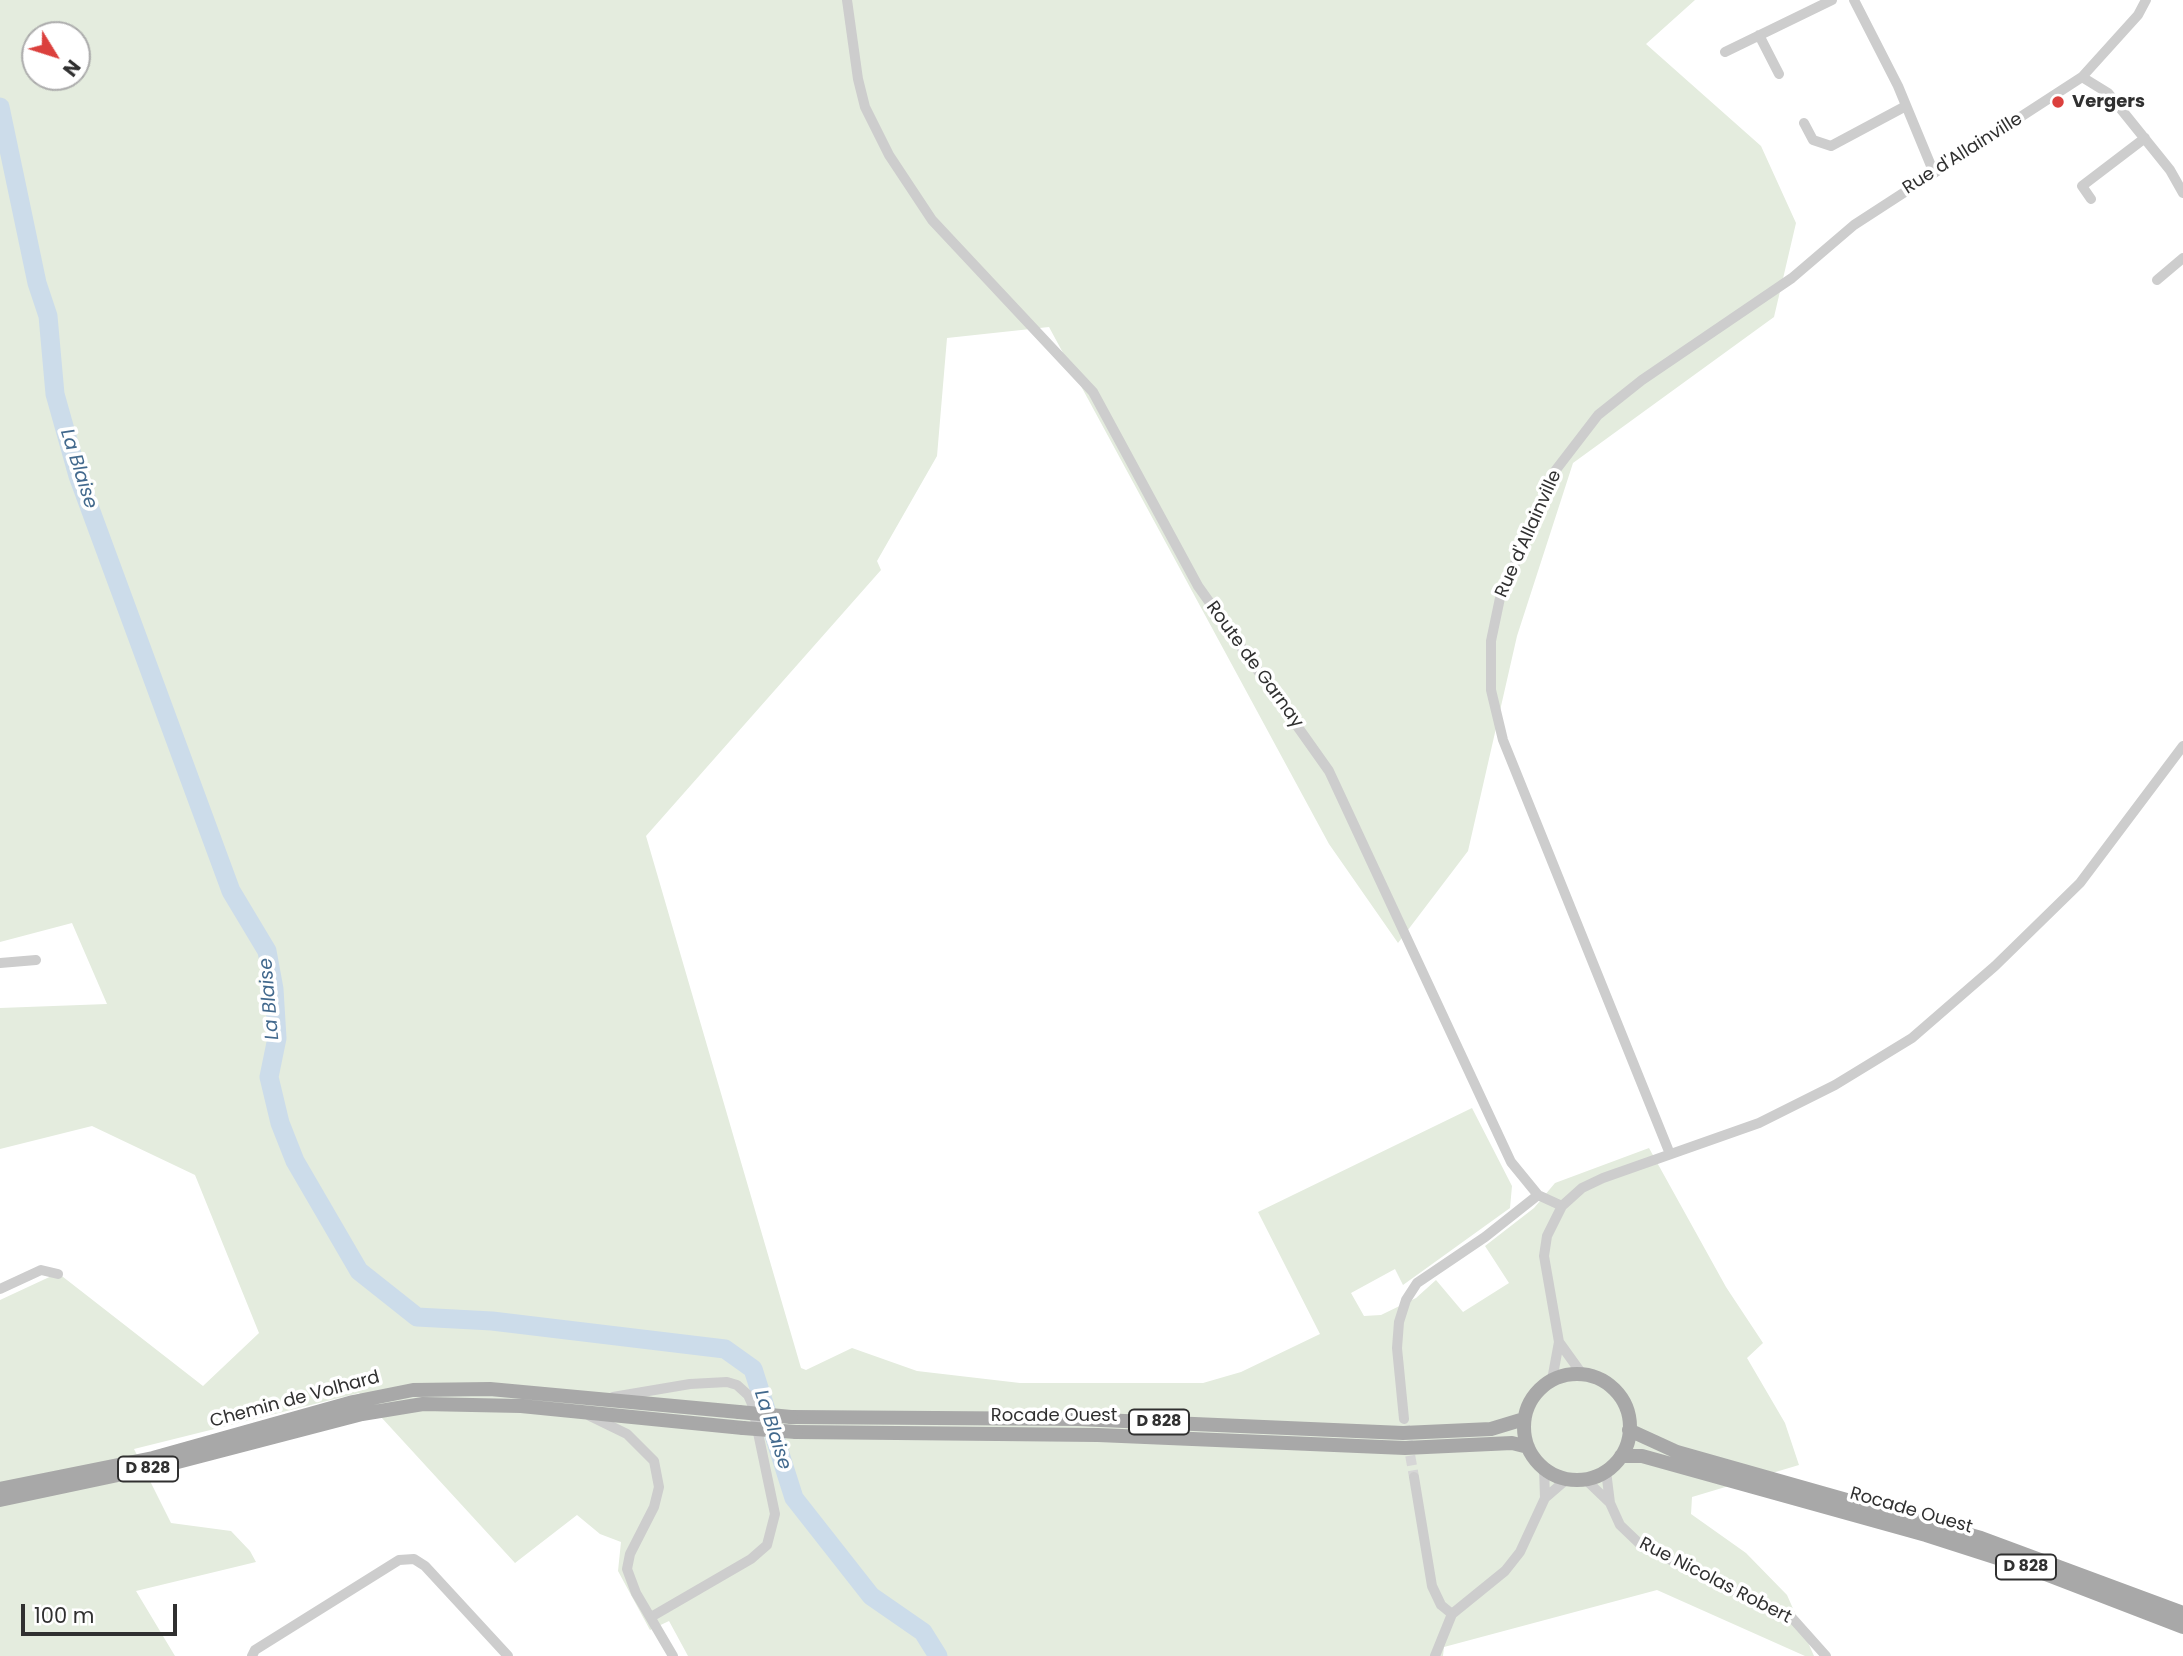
<!DOCTYPE html>
<style>
body{margin:0}
#map{position:relative;width:2183px;height:1656px;overflow:hidden;background:#fff;font-family:Poppins,sans-serif}
canvas{display:block}
.north{position:absolute;left:21px;top:21px;width:70px;height:70px;box-sizing:border-box;background:#fff;border:2px solid #acacac;border-radius:50%;rotate:128deg;font-size:19px;font-weight:700;line-height:28px;text-align:center;color:#303030}
.north::after{content:'';display:block;margin:auto;width:24px;height:32px;background:#db403d;clip-path:polygon(50% 0,100% 100%,50% 72%,0 100%)}
.scale{position:absolute;left:21px;top:1604px;width:156px;height:32px;box-sizing:border-box;border:4px solid #303030;border-top:0;padding-left:9px;font-size:21px;line-height:24px;white-space:nowrap;color:#303030;-webkit-text-stroke:5px #fff;paint-order:stroke}
</style>
<div id="map">
<canvas width="2183" height="1656"></canvas>
<div class="north">N</div>
<div class="scale">100 m</div>
</div>
<script>
const ctx = document.querySelector('canvas').getContext('2d');
ctx.lineJoin = 'round';
function fill(path, color) {
  ctx.fillStyle = color;
  ctx.fill(path, 'evenodd');
}
function toPath(rows) {
  const path = new Path2D();
  for (const r of rows) {
    if (r.length === 3) {
      path.moveTo(r[0] + r[2], r[1]);
      path.arc(r[0], r[1], r[2], 0, 2 * Math.PI);
      continue;
    }
    path.moveTo(r[0], r[1]);
    for (let i = 2; i < r.length; i += 2) path.lineTo(r[i], r[i + 1]);
  }
  return path;
}
function trace(path, color, width, dash) {
  ctx.strokeStyle = color;
  ctx.lineWidth = width;
  ctx.lineCap = dash ? 'butt' : 'round';
  ctx.setLineDash(dash || []);
  ctx.stroke(path);
}
function write(font, color, halo, rows, align = 'center') {
  ctx.font = font + ' Poppins,sans-serif';
  ctx.lineWidth = 7;
  ctx.setLineDash([]);
  ctx.textBaseline = 'middle';
  ctx.strokeStyle = halo;
  ctx.fillStyle = color;
  for (const [text, x, y, turn = 0] of rows) {
    ctx.save();
    ctx.translate(x, y);
    ctx.rotate((+turn || 0) * Math.PI / 180);
    ctx.textAlign = isNaN(turn) ? turn : align;
    if (halo) ctx.strokeText(text, 0, 0);
    ctx.fillText(text, 0, 0);
    ctx.restore();
  }
}
const green = toPath([
 [0,0,1695,0,1646,44,1761,146,1796,223,1774,317,1573,463,1517,636,1468,851,1398,943,1329,844,1049,327,947,338,937,456,877,561,881,570,646,836,801,1368,806,1370,852,1348,917,1371,1020,1383,1203,1383,1241,1372,1320,1334,1258,1212,1472,1108,1512,1186,1510,1208,1403,1285,1395,1269,1351,1293,1364,1316,1381,1315,1416,1298,1436,1280,1463,1312,1509,1283,1485,1246,1534,1208,1555,1183,1649,1148,1726,1287,1763,1343,1747,1358,1785,1423,1799,1465,1692,1497,1691,1514,1746,1553,1787,1595,1814,1656,1805,1656,1657,1590,1444,1647,1443,1656,688,1656,669,1621,650,1630,618,1571,621,1542,600,1534,577,1515,515,1563,359,1393,134,1449,171,1523,231,1531,250,1551,256,1562,136,1591,175,1656,0,1656,0,1300,58,1273,203,1386,259,1333,195,1175,92,1126,0,1149,0,1008,107,1004,72,923,0,942],
 [35,35,77,35,77,77,35,77]
]);
const river = toPath([
 [0,107,37,283,48,316,55,394,78,476,231,891,267,951,274,989,277,1038,269,1077,280,1123,295,1161,359,1271,417,1317,492,1321,725,1349,753,1369,794,1498,871,1596,923,1632,938,1656]
]);
const minorTunnel = toPath([
 [1405,1426,1414,1477]
]);
const minor = toPath([
 [847,0,858,79,865,107,889,155,932,220,1093,392,1198,586,1329,771,1511,1162,1538,1195,1562,1206],
 [1854,0,1898,86,1934,173],
 [1759,35,1779,74],
 [1725,52,1832,0],
 [2082,77,2108,93,2170,170,2183,193],
 [1804,123,1813,140,1831,146,1904,107],
 [2091,199,2082,186,2145,138],
 [2157,280,2183,258],
 [0,963,36,960],
 [1670,1154,1503,740,1491,690,1491,641,1500,598,1555,471,1598,415,1642,380,1792,278,1854,225,2082,77,2138,15,2146,0],
 [0,1289,41,1270,58,1274],
 [1559,1342,1582,1374],
 [1552,1380,1559,1342,1544,1256,1547,1236,1562,1206,1582,1188,1603,1178,1759,1123,1835,1085,1912,1038,1995,966,2080,883,2183,746],
 [613,1397,690,1384,727,1382,737,1385,748,1395,752,1404,775,1514,767,1545,751,1559,651,1617],
 [590,1416,627,1434,654,1461,659,1487,654,1507,630,1554,627,1569,636,1593,673,1656],
 [1404,1419,1397,1348,1399,1322,1406,1300,1417,1283,1485,1237,1538,1195],
 [1544,1468,1545,1498],
 [1606,1471,1610,1503],
 [1414,1477,1432,1586,1441,1605,1452,1614],
 [1585,1479,1610,1503,1620,1525,1642,1546,1793,1619,1826,1656],
 [252,1656,255,1650,399,1560,414,1559,425,1566,508,1656],
 [1435,1656,1452,1614,1505,1571,1520,1552,1545,1498,1567,1479]
]);
const major = toPath([
 [1577,1427,53],
 [791,1417,1078,1419,1403,1433,1491,1429,1524,1419],
 [1629,1430,1677,1452,1981,1538,2183,1613],
 [796,1432,1098,1435,1405,1448,1512,1443,1528,1447],
 [1621,1456,1642,1456,1926,1535,2035,1570,2183,1627],
 [0,1489,153,1458,353,1402,413,1390,490,1389,739,1412],
 [0,1500,170,1464,362,1414,423,1404,521,1406,743,1428]
]);
const majorBridge = toPath([
 [739,1412,791,1417],
 [743,1428,796,1432]
]);
const markers = [
 [2058,102,7,"#db403d"]
];
const shields = [
 [1159,1422,60],
 [148,1469,60],
 [2026,1567,60]
];
const shieldNames = [
 ["D 828",1159,1422],
 ["D 828",148,1469],
 ["D 828",2026,1567]
];
const poiNames = [
 ["Vergers",2072,102]
];
const streetNames = [
 ["Rue d'Allainville",1963,154,-32],
 ["Rue d'Allainville",1529,534,-66],
 ["Route de Garnay",1254,665,54],
 ["Chemin de Volhard",295,1400,-15],
 ["Rocade Ouest",1054,1416],
 ["Rocade Ouest",1911,1511,16],
 ["Rue Nicolas Robert",1715,1581,27]
];
const waterNames = [
 ["La Blaise",78,469,72],
 ["La Blaise",270,999,-95],
 ["La Blaise",772,1430,72]
];
fill(green, '#e4ecde');
trace(river, '#ccdcea', 19);
trace(minorTunnel, '#d6d6d6', 10, [10, 5]);
trace(minor, '#cdcdcd', 10);
trace(major, '#a8a8a8', 14);
trace(majorBridge, '#a8a8a8', 14);
for (const [x, y, r, color] of markers) {
  const dot = new Path2D();
  dot.arc(x, y, r, 0, 2 * Math.PI);
  ctx.fillStyle = color;
  ctx.fill(dot);
  trace(dot, '#fff', 2.5);
}
for (const [x, y, w] of shields) {
  const box = new Path2D();
  box.roundRect(x - w / 2, y - 12.5, w, 25, 5);
  ctx.fillStyle = '#fff';
  ctx.fill(box);
  trace(box, '#303030', 2);
}
write('bold 16px', '#303030', null, shieldNames);
write('bold 18px', '#303030', '#fff', poiNames, 'left');
write('18px', '#303030', '#fff', streetNames);
write('italic 19px', '#42698d', '#fff', waterNames);
</script>
